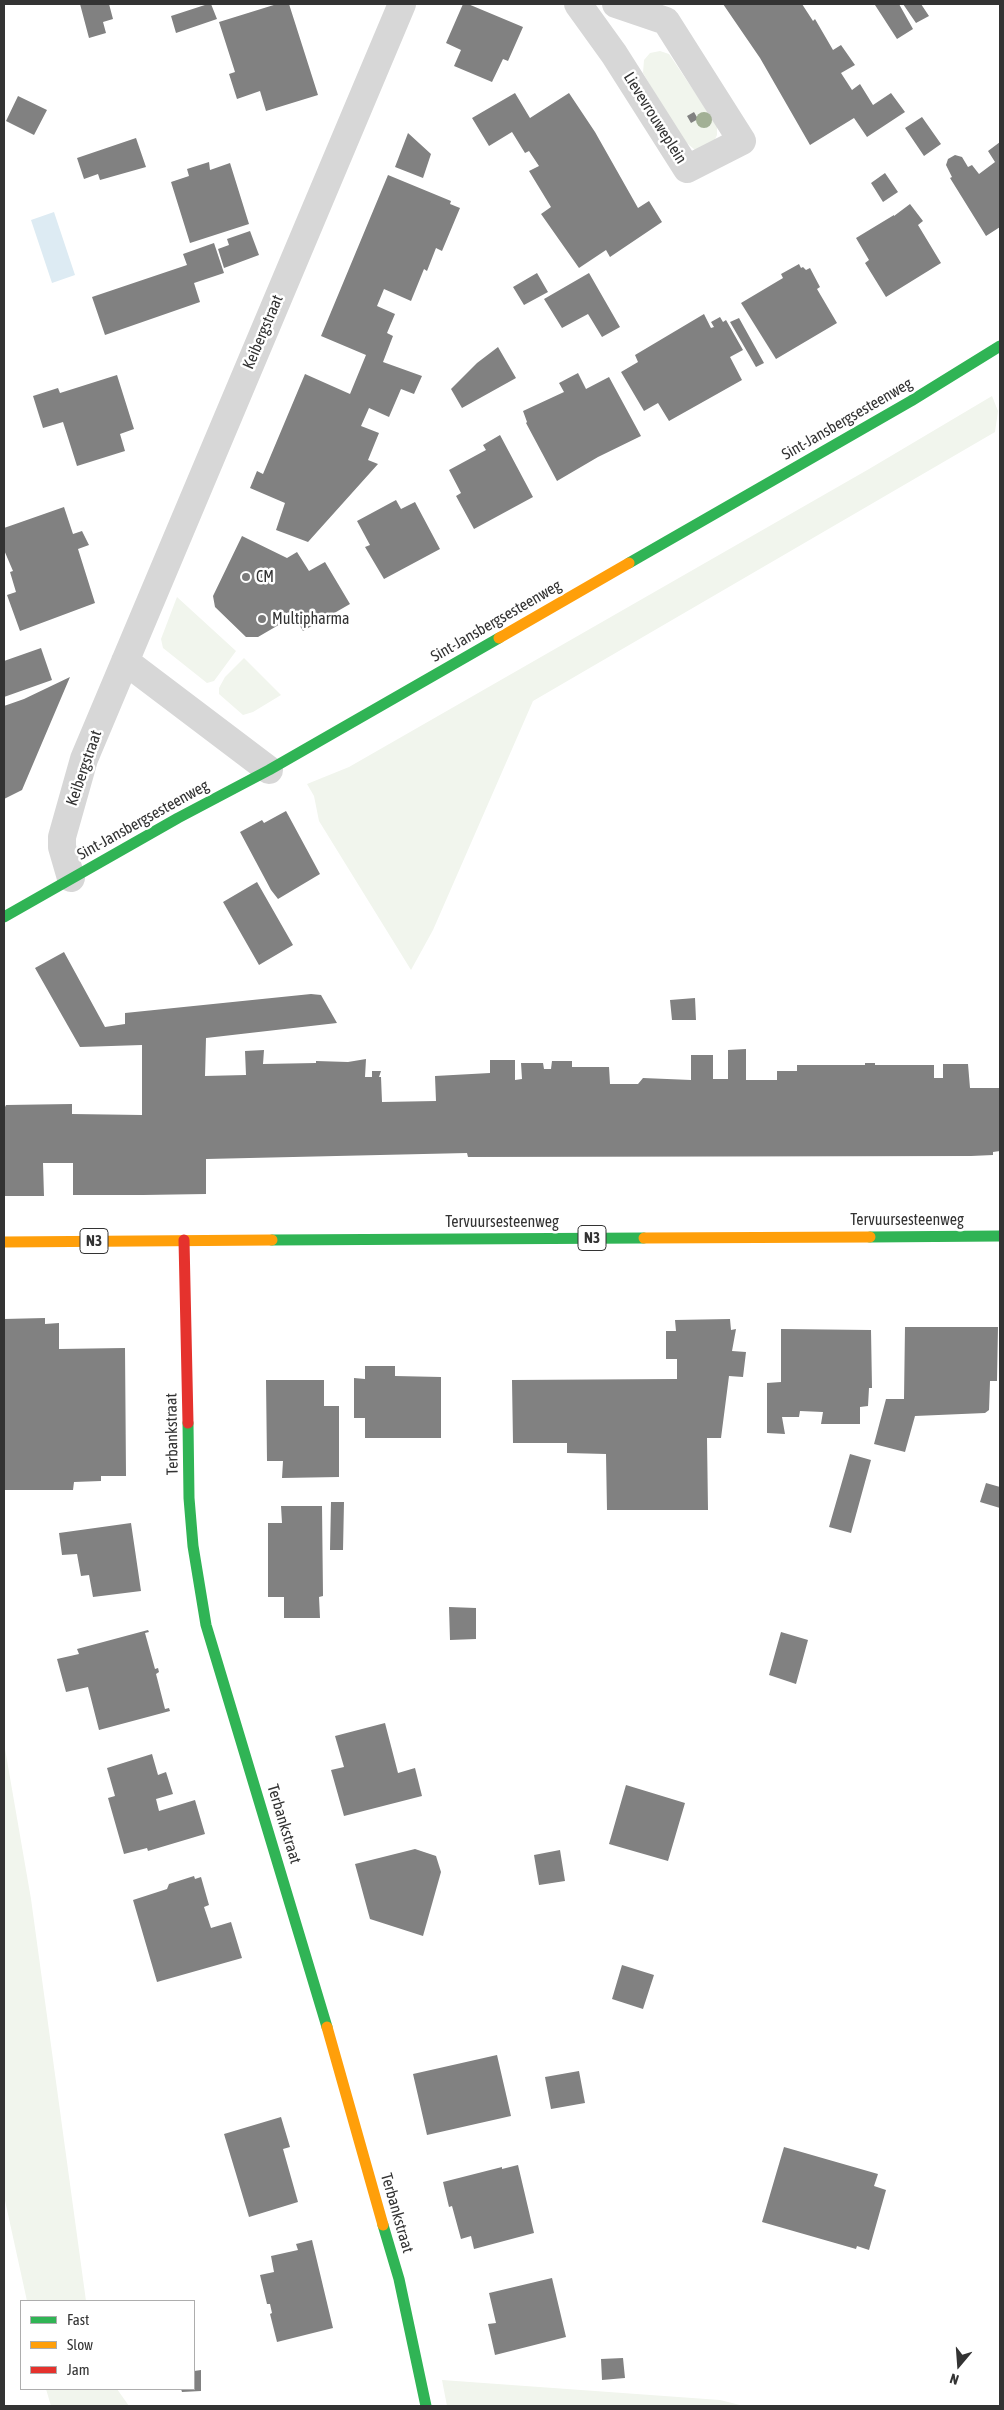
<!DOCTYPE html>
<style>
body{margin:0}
#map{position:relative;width:1004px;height:2410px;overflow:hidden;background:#fff;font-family:"Asap Condensed",sans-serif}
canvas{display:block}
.frame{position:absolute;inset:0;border:5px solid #333;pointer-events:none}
.legend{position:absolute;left:20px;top:2300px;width:175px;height:90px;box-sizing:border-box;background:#fff;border:1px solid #adadad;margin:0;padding:6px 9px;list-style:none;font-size:15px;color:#333}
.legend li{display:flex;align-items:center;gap:10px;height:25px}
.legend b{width:25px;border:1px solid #adadad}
.north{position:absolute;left:934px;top:2340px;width:50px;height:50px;-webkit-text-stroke:4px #fff;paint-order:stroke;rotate:198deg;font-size:14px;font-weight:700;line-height:20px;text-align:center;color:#333}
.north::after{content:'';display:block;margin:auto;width:18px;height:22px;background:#333;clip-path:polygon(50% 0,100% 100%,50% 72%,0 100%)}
</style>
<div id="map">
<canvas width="1004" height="2410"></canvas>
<div class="frame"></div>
<ul class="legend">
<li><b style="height:6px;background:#30b455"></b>Fast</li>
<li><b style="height:6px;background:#ff9f0a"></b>Slow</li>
<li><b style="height:6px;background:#e5322d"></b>Jam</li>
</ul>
<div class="north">N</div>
</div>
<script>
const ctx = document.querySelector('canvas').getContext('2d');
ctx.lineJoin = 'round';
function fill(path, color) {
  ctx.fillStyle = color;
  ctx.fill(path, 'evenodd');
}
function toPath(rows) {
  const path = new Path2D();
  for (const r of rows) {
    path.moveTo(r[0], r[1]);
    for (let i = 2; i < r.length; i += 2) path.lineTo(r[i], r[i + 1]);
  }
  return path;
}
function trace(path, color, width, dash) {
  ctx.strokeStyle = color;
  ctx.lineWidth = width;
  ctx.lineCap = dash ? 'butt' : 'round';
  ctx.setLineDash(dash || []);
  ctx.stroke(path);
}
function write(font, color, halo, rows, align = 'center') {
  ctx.font = font + ' "Asap Condensed",sans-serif';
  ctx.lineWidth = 5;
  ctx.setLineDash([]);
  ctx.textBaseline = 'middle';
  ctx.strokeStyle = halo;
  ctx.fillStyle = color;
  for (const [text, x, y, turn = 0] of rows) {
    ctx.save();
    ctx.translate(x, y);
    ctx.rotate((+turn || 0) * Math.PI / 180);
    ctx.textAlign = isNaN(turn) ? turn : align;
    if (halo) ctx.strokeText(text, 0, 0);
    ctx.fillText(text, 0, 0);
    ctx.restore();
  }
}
const green = toPath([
 [660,51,669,54,717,125,717,135,712,146,695,150,681,138,643,73,644,60,650,53],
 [992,396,998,411,995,432,533,701,433,930,411,970,319,821,314,796,307,784,349,767,869,469],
 [177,597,236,651,214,681,207,683,163,648,161,639],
 [244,658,281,695,253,712,243,715,219,694,219,688,225,677],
 [4,1743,31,1899,86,2301,27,2301,4,2196],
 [442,2380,720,2400,744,2406,447,2406],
 [46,2389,117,2389,129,2406,51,2406]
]);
const water = toPath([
 [54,212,75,275,52,283,31,220]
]);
const building = toPath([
 [80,4,109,4,113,19,103,22,106,33,89,38],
 [208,4,211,4,217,19,176,33,171,16],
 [277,4,289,4,318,95,266,111,260,91,237,99,229,74,235,72,219,22],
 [463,4,468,4,523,27,508,61,503,59,492,82,454,66,461,50,446,43],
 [723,4,802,4,813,21,815,19,833,50,841,45,855,65,841,73,852,90,860,84,873,105,891,93,905,112,867,137,854,118,810,145,760,58],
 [878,4,899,4,913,29,897,39,875,5],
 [903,4,921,4,929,16,916,23],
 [515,93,530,118,569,93,595,132,638,208,649,201,662,222,610,257,606,250,579,268,541,214,551,207,529,171,539,166,529,151,525,153,512,132,489,146,472,118],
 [18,96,47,110,34,135,6,121],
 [694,112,698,119,691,123,687,116],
 [922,117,941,144,924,156,905,128],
 [408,133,431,154,423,178,395,167],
 [136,138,146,167,100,180,98,174,84,179,77,158],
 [1000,142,1000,227,986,236,950,178,952,177,946,165,948,159,955,155,962,157,968,167,972,165,979,174,995,162,988,151],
 [209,162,210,170,230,163,249,224,190,243,171,182,189,176,187,169],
 [885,173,898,192,883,202,871,183],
 [388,175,451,201,450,204,460,208,442,251,436,248,427,271,424,269,411,301,384,289,377,306,395,314,387,333,393,336,383,362,422,376,414,394,401,389,389,417,369,408,361,426,379,433,368,460,378,464,308,542,276,530,285,503,250,488,257,471,263,474,305,374,350,394,366,355,321,336],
 [910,204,923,221,918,225,941,263,886,297,865,263,869,260,856,238,894,215,894,216],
 [250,231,259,255,224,268,218,249,229,245,227,239],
 [214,243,224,273,194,283,200,302,105,335,92,297,187,265,183,254],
 [799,264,801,268,803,267,806,270,810,268,820,287,817,289,837,323,776,359,741,303,783,278,781,274],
 [537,273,548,292,524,305,513,287],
 [589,273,620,327,602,337,588,314,562,328,544,299],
 [704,314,711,328,714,327,711,322,720,317,723,322,726,320,743,350,730,357,742,380,669,421,658,403,644,411,621,372,638,362,635,355],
 [739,318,764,363,756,367,730,322],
 [498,347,516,378,462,408,451,389,477,363],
 [578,373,586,389,609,377,641,436,598,457,557,481,526,423,527,422,523,411,564,392,559,383],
 [117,375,134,429,120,434,125,451,77,466,63,422,43,428,33,396,58,388,60,393],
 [500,435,533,497,474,529,456,496,461,493,449,470,486,450,483,445],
 [396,500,401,509,415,502,440,549,384,579,365,547,370,545,357,521],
 [64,507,73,534,82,531,89,545,78,549,95,603,20,631,7,595,16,592,10,572,13,571,4,550,4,528],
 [242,536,287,558,297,552,309,571,325,562,350,604,303,631,294,616,258,637,246,637,215,607,213,596],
 [41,648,52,680,4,697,4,661],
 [70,677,22,790,4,799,4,706,24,699],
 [286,811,320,874,278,899,271,890,240,832,262,820,264,823],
 [257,882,293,945,259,965,223,902],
 [64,952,105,1027,125,1024,125,1013,311,994,321,995,337,1023,206,1038,205,1076,246,1075,245,1051,264,1050,263,1064,316,1063,316,1061,348,1062,366,1059,365,1077,372,1077,372,1071,381,1071,379,1077,381,1077,382,1102,436,1101,435,1076,490,1073,490,1060,515,1060,515,1080,522,1079,521,1063,543,1063,544,1069,551,1069,552,1061,572,1061,572,1067,609,1067,610,1084,638,1084,643,1078,691,1080,691,1055,713,1055,713,1079,728,1079,728,1050,746,1049,746,1080,777,1080,777,1071,797,1071,797,1065,865,1065,865,1063,875,1063,875,1065,934,1065,934,1078,943,1078,943,1064,968,1064,970,1088,1000,1088,1000,1151,993,1152,993,1155,971,1156,468,1157,467,1153,206,1159,206,1194,143,1195,73,1195,73,1163,43,1163,44,1196,4,1196,4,1109,6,1105,72,1104,72,1114,142,1115,142,1045,80,1047,35,968],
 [695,998,696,1020,672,1020,670,1000],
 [45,1318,45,1324,59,1323,59,1349,125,1348,126,1476,101,1476,101,1481,74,1482,73,1490,4,1490,4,1319],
 [730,1319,731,1330,736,1329,732,1351,746,1352,743,1377,729,1376,721,1438,707,1438,708,1510,607,1510,606,1454,567,1453,567,1443,513,1443,512,1380,677,1379,677,1359,666,1359,666,1331,676,1331,675,1320],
 [905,1327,998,1327,997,1381,990,1381,989,1410,985,1413,915,1416,905,1452,874,1444,886,1399,904,1399],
 [781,1329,871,1330,872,1388,869,1388,868,1406,860,1407,860,1424,821,1424,823,1412,800,1411,799,1417,782,1417,785,1434,767,1433,767,1383,781,1382],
 [365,1366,395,1366,395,1376,441,1377,441,1438,365,1438,365,1418,354,1418,354,1378,365,1379],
 [266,1380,324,1380,324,1406,339,1406,339,1477,282,1478,283,1461,267,1461],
 [850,1454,871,1460,851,1533,829,1527],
 [986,1483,1000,1487,1000,1508,980,1502],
 [331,1502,344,1502,343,1550,330,1550],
 [281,1506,322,1506,323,1596,319,1597,320,1618,284,1618,284,1597,268,1597,268,1523,282,1523],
 [131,1523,141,1591,93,1597,89,1575,81,1576,77,1554,62,1555,59,1533],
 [449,1607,476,1608,476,1639,450,1640],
 [148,1630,149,1632,145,1633,155,1669,158,1668,159,1672,156,1674,165,1709,169,1708,170,1711,99,1730,88,1687,66,1692,57,1659,79,1654,77,1649],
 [781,1632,808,1640,796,1684,769,1675],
 [385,1723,398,1773,415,1768,422,1796,344,1816,331,1770,344,1767,335,1736],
 [152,1754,158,1775,166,1772,173,1794,156,1799,159,1811,195,1800,205,1834,148,1851,147,1848,124,1854,108,1798,115,1796,107,1768],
 [626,1785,685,1803,668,1861,609,1844],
 [415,1849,436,1856,441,1872,423,1936,370,1919,355,1864],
 [560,1850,565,1881,539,1885,534,1855],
 [194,1876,195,1879,201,1877,209,1905,204,1907,211,1928,231,1922,242,1958,157,1982,133,1900,167,1889,169,1884],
 [622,1965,654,1975,643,2009,612,1999],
 [497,2055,511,2116,427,2135,413,2074],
 [579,2071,585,2103,551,2109,545,2077],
 [281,2117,290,2147,283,2149,298,2202,249,2217,224,2134],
 [784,2147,878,2174,874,2186,886,2190,869,2250,857,2246,856,2249,762,2222],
 [518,2165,534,2233,474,2249,471,2236,461,2239,452,2206,449,2207,443,2182,502,2167,502,2169],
 [312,2240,333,2328,277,2342,270,2314,272,2313,270,2304,267,2304,260,2275,274,2272,271,2256,298,2250,296,2244],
 [552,2278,566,2337,495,2355,488,2324,496,2323,489,2293],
 [623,2358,625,2378,602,2380,601,2359],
 [201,2370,201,2391,182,2392,181,2389,194,2389,194,2371]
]);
const street = toPath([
 [578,4,614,54,687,169,742,141,666,21,616,4],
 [125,661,269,770],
 [71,878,62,847,62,837,84,759,402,4]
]);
const fast = toPath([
 [629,563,911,401,1000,346],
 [4,917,178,818,269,770,499,638],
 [870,1237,1000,1236],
 [272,1240,644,1238],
 [188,1423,189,1498,193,1546,206,1625,327,2027],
 [383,2225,399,2279,426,2406]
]);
const slow = toPath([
 [499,638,629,563],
 [644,1238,870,1237],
 [4,1242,272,1240],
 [327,2027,383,2225]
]);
const jam = toPath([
 [184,1240,188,1423]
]);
const trees = [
 [704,120]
];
const markers = [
 [246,577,5,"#7a7a7a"],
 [262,619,5,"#7a7a7a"]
];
const shields = [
 [592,1238,28],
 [94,1241,28]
];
const shieldNames = [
 ["N3",592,1238],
 ["N3",94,1241]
];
const streetNames = [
 ["Lievevrouweplein",655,118,58],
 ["Keibergstraat",263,332,-67],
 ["Sint-Jansbergsesteenweg",847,419,-30],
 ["Sint-Jansbergsesteenweg",496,621,-30],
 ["Keibergstraat",84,768,-71],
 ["Sint-Jansbergsesteenweg",143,820,-29],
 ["Tervuursesteenweg",907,1220],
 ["Tervuursesteenweg",502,1222],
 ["Terbankstraat",172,1434,-91],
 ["Terbankstraat",284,1824,73],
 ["Terbankstraat",397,2213,74]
];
const poiNames = [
 ["CM",256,577],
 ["Multipharma",272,619]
];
fill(green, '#f1f5ed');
fill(water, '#ddebf3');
fill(building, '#818181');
trace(street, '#d7d7d7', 28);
trace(fast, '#30b455', 11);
trace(slow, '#ff9f0a', 11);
trace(jam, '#e5322d', 11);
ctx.fillStyle = '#a2b095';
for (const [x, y] of trees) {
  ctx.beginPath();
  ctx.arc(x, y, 8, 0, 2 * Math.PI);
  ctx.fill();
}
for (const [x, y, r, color] of markers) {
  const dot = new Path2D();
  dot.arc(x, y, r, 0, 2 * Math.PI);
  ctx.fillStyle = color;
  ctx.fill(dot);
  trace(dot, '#fff', 2);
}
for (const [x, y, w] of shields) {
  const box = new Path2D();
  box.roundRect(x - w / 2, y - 12.5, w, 25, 4);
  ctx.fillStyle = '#fff';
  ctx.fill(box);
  trace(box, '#333', 1);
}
write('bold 15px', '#333', null, shieldNames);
write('16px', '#333', '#fff', streetNames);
write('16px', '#333', '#fff', poiNames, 'left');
</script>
